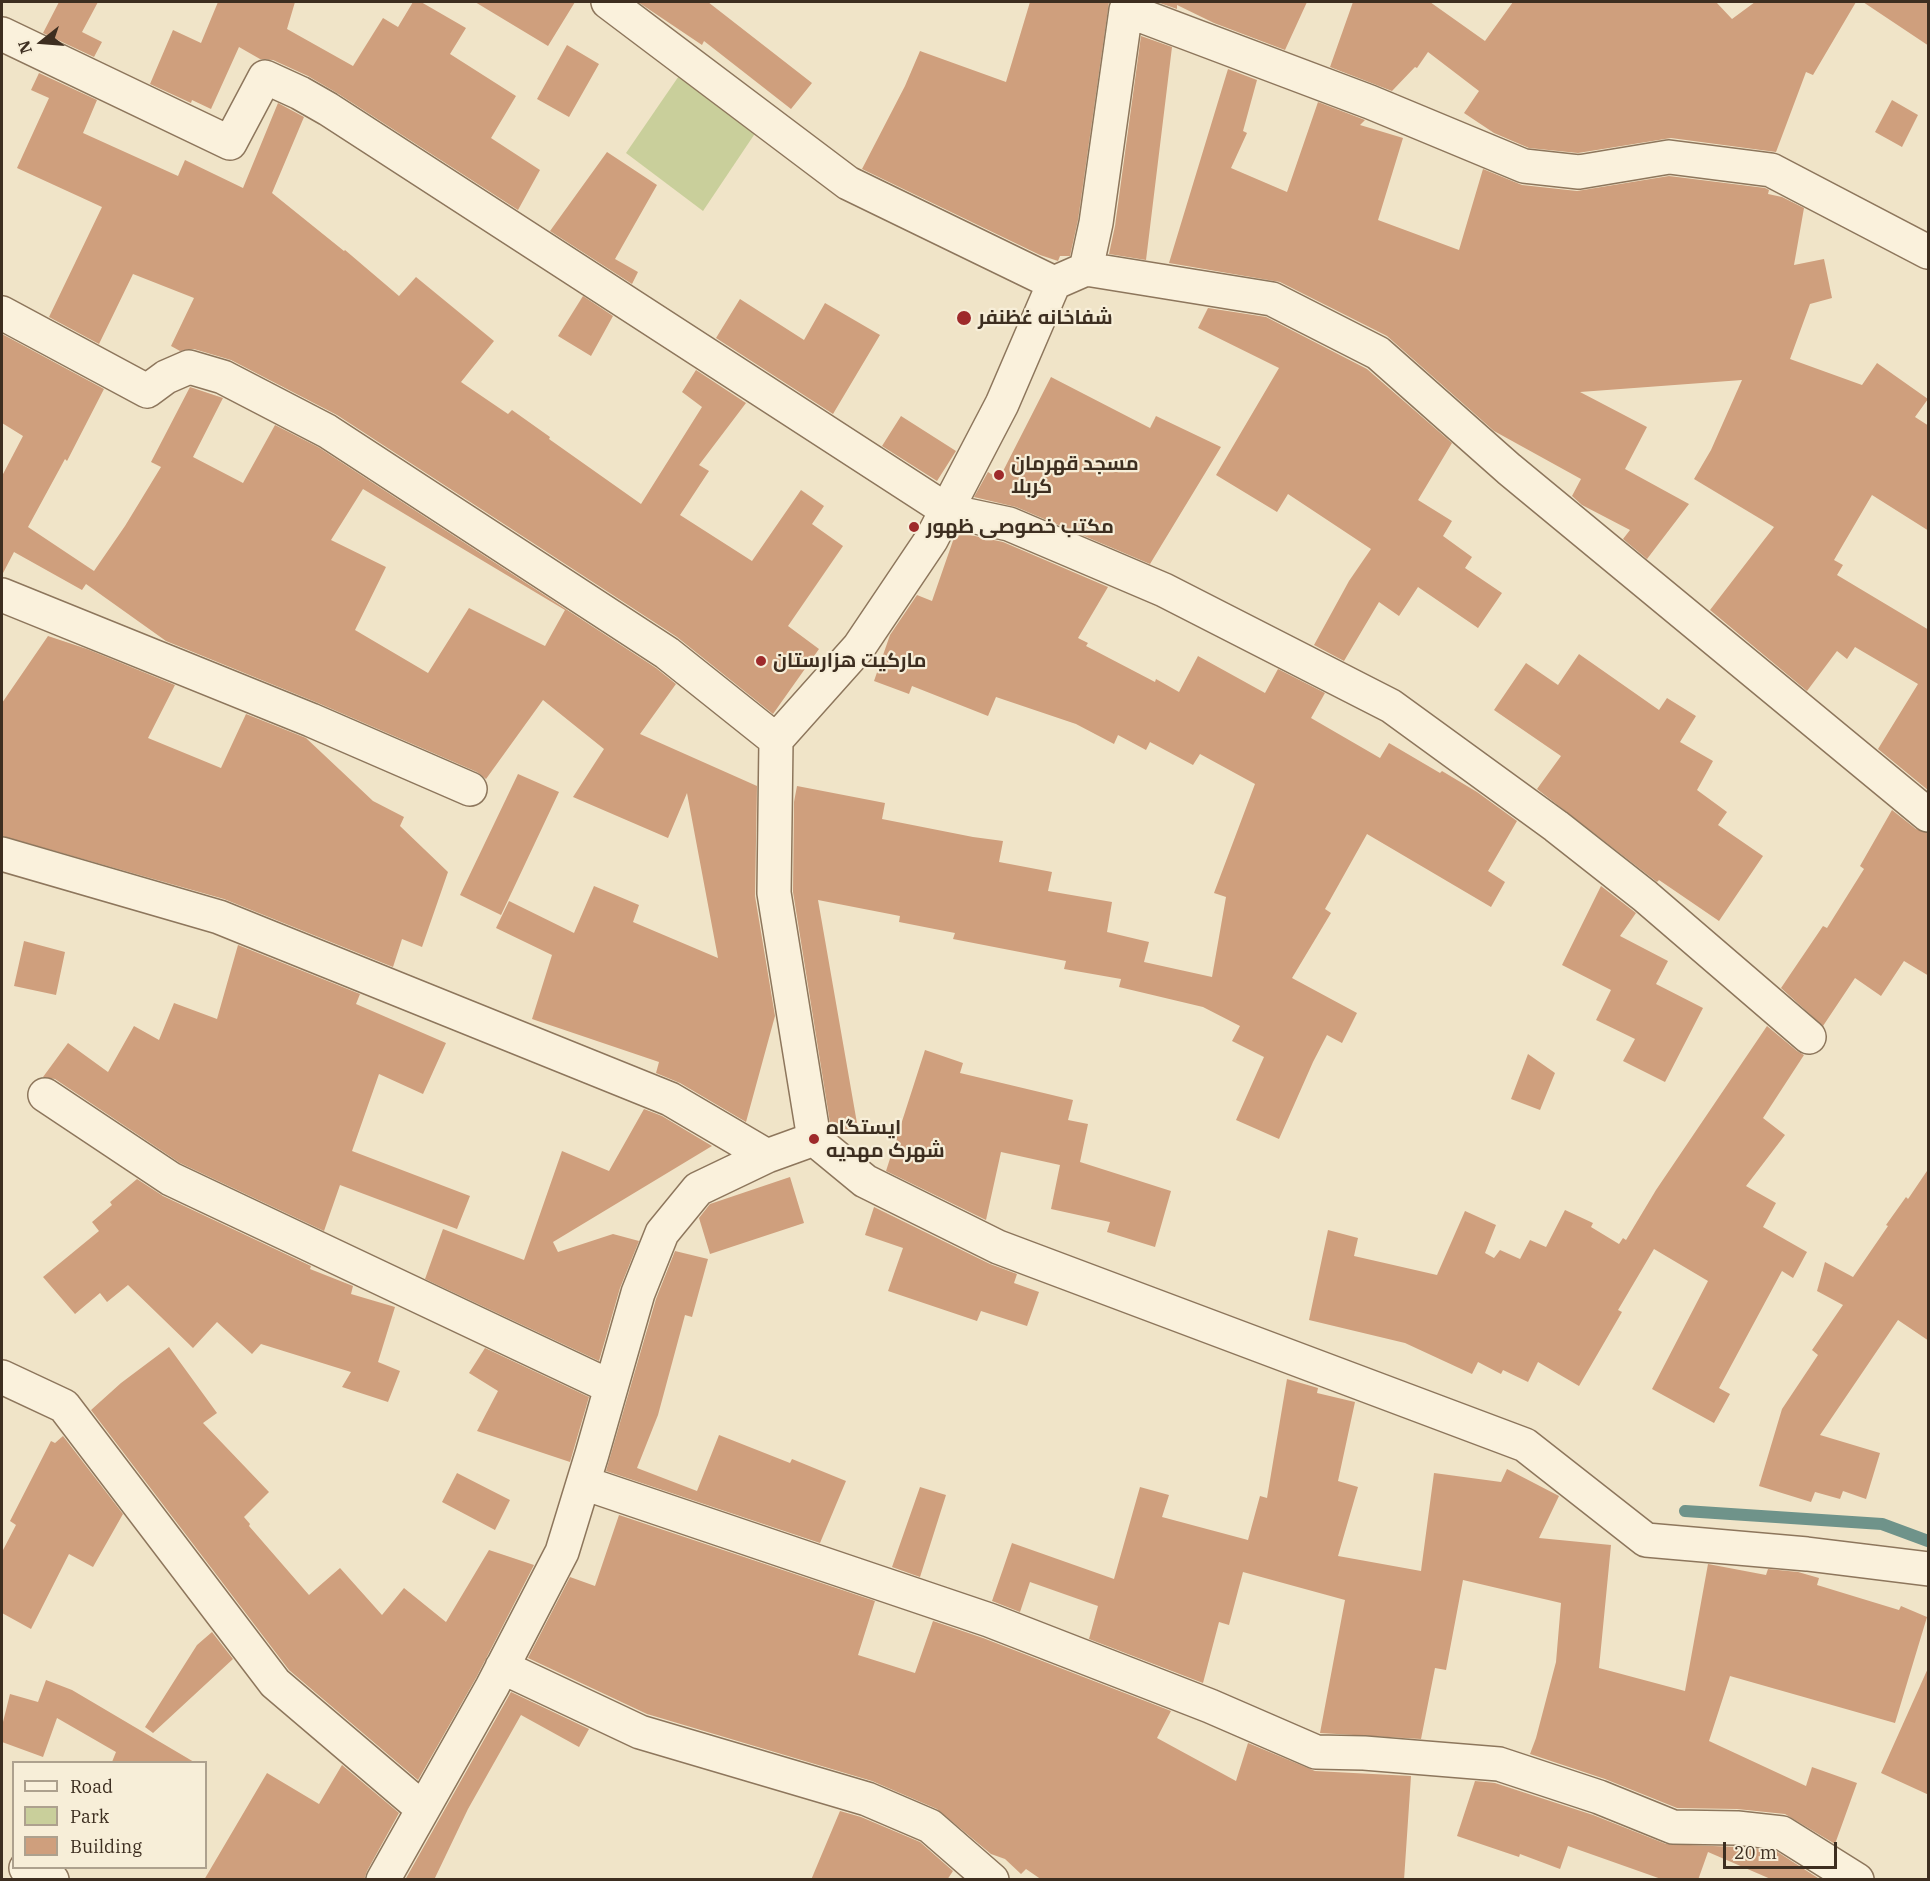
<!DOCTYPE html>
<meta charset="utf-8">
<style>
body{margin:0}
#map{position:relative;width:1930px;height:1881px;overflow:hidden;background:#f0e4c8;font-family:"IBM Plex Serif",serif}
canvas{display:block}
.frame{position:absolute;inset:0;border:3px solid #3d2e20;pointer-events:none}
.legend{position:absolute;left:12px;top:1761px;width:195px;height:108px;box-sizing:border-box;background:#f7eed8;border:2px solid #ada18e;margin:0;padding:8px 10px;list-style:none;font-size:18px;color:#3d2e20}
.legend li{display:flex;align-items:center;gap:12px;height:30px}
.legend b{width:30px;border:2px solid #ada18e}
.north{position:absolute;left:12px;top:12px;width:60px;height:60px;-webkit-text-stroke:4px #f7eed8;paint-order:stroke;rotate:253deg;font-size:16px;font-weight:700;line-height:24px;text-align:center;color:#3d2e20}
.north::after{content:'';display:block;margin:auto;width:21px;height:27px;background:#3d2e20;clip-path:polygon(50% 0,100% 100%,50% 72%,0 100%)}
.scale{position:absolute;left:1723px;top:1842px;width:114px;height:27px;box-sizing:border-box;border:3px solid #3d2e20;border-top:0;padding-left:8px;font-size:18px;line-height:21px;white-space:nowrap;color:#3d2e20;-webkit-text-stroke:4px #f7eed8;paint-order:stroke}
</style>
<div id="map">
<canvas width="1930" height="1881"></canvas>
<div class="frame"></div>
<ul class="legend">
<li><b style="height:8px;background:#faf1dc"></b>Road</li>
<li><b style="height:16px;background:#c9cf9b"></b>Park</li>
<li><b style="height:16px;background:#cf9f7d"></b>Building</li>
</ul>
<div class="north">N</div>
<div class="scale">20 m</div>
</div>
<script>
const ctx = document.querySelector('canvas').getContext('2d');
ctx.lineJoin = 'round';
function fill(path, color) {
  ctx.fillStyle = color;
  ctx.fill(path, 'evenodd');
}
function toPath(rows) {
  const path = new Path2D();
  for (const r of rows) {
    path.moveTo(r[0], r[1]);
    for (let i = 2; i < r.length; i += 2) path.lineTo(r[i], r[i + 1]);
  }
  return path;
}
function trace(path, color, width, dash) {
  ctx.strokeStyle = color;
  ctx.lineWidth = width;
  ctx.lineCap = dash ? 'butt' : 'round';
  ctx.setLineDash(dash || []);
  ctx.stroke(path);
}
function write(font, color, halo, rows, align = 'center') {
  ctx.font = font + ' "IBM Plex Serif",Cairo,serif';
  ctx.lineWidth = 4.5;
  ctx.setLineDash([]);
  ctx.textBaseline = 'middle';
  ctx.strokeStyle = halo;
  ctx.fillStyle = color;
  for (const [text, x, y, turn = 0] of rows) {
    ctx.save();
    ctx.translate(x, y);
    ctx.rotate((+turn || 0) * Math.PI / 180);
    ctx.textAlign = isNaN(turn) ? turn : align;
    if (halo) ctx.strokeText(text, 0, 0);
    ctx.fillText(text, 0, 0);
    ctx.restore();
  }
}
const green = toPath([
 [683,70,760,126,703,211,626,153]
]);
const stream = toPath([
 [1685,1511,1882,1524,1928,1541]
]);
const building = toPath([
 [59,2,98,2,82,32,102,42,94,57,43,33],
 [218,2,295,2,287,29,353,66,383,18,398,27,413,2,421,2,466,28,450,54,516,96,491,138,540,170,518,210,337,93,308,76,273,60,260,59,239,47,211,109,192,100,191,103,150,84,173,30,201,43],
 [475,2,575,2,548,46],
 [638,2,708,2,812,83,791,109,704,41,702,45],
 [1030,2,1109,2,1078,220,1070,256,1060,256,1058,261,1040,255,862,169,905,86,920,51,1006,82],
 [1157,2,1307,2,1285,50,1214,23,1177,5,1177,9],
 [1353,2,1430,2,1485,41,1513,2,1716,2,1732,19,1755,2,1856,2,1813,75,1806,72,1776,152,1671,138,1578,153,1529,148,1494,133,1464,113,1479,91,1428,52,1417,68,1415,67,1392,91,1330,67],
 [1863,2,1929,2,1929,46],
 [1141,36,1172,47,1146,260,1109,254,1115,226],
 [567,45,599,64,569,117,537,99],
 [1228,69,1257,80,1243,131,1247,133,1231,168,1287,192,1318,102,1365,120,1360,125,1403,138,1378,220,1459,250,1483,169,1522,185,1577,191,1669,176,1765,188,1769,190,1768,194,1782,197,1804,208,1794,265,1824,259,1832,298,1810,304,1790,359,1862,385,1877,363,1928,399,1915,417,1929,426,1929,531,1872,495,1834,560,1843,565,1837,575,1929,630,1929,791,1878,749,1918,684,1855,647,1847,659,1837,651,1807,691,1710,610,1774,527,1694,479,1711,450,1742,380,1580,392,1647,427,1625,469,1689,504,1647,559,1623,539,1630,530,1582,505,1572,496,1581,479,1494,431,1387,336,1280,282,1169,263],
 [39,73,97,100,83,133,178,176,185,160,243,188,278,103,304,117,272,193,344,251,345,250,399,296,416,277,494,341,461,382,508,414,512,410,550,437,549,439,641,504,702,407,682,392,696,370,746,403,699,465,709,471,680,515,752,561,801,490,824,506,812,524,843,546,788,626,819,649,773,714,677,637,337,415,231,360,194,349,180,351,171,346,194,298,133,274,99,344,49,317,102,207,17,168,49,98,31,90],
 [1892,100,1918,115,1902,147,1875,132],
 [607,152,657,185,615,259,638,272,632,284,550,231],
 [583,296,613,316,591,356,558,336],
 [740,299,804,340,825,303,880,335,833,414,716,338],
 [1208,308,1266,317,1367,369,1452,443,1418,500,1452,521,1443,536,1472,557,1465,568,1502,593,1478,628,1418,587,1399,616,1379,602,1344,661,1314,645,1349,581,1371,549,1288,494,1277,512,1216,475,1279,368,1198,328],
 [2,334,104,389,67,461,65,459,28,527,94,571,125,526,161,467,151,462,190,387,223,398,193,457,243,483,275,425,318,447,656,668,676,684,640,734,757,786,755,896,775,1016,746,1122,680,1083,656,1073,659,1062,532,1019,552,955,496,928,509,901,574,933,594,886,639,905,633,922,718,958,687,793,668,838,573,797,604,749,543,700,486,779,477,772,318,703,166,641,86,584,82,590,14,552,2,575,2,476,23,436,2,423],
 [363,489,565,610,545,646,469,608,428,673,355,630,386,567,331,540],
 [1051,377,1150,428,1156,416,1221,447,1150,564,1016,507,974,497,988,472,999,479],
 [901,416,956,451,937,481,882,446],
 [956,532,1003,542,1108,587,1078,638,1088,643,1086,646,1155,682,1156,679,1179,692,1198,656,1265,693,1278,669,1325,693,1311,718,1380,758,1389,743,1440,773,1442,771,1477,792,1517,821,1488,871,1505,882,1491,907,1367,834,1325,909,1331,913,1292,978,1357,1013,1342,1043,1327,1035,1313,1062,1279,1139,1236,1120,1264,1057,1232,1041,1240,1026,1203,1007,1119,987,1121,979,1064,969,1066,961,953,939,955,933,899,922,900,916,818,900,858,1129,836,1133,831,1129,793,892,794,802,797,786,885,803,882,819,973,837,1003,841,999,862,1052,872,1048,891,1112,902,1107,932,1149,942,1144,962,1212,977,1226,897,1214,893,1255,784,1200,754,1193,765,1150,742,1146,750,1118,735,1114,744,1076,724,996,697,988,716,912,686,909,694,874,681,890,635,917,595,932,601],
 [48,636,87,649,175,685,148,738,221,768,246,714,306,738,373,801,404,817,400,826,448,872,422,947,402,939,393,967,224,899,2,836,2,703],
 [1579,654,1659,710,1667,698,1696,716,1680,742,1713,761,1697,790,1727,812,1718,825,1763,856,1719,921,1659,880,1657,882,1537,789,1561,756,1494,710,1526,663,1558,685],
 [518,774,559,792,501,915,460,895],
 [1892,810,1916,829,1929,833,1929,976,1904,961,1881,996,1855,978,1823,1026,1781,988,1823,926,1827,928,1864,869,1860,866],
 [1601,886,1636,913,1620,936,1668,961,1656,984,1703,1008,1665,1082,1623,1061,1635,1039,1596,1020,1611,990,1562,965],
 [24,941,65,952,56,995,14,986],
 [238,945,360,994,356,1004,446,1043,423,1094,379,1074,352,1151,470,1196,457,1229,340,1185,324,1231,180,1163,55,1079,43,1077,68,1043,108,1072,134,1026,159,1040,174,1003,217,1019],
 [1767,1026,1797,1051,1804,1055,1763,1118,1785,1135,1746,1186,1776,1203,1763,1227,1807,1252,1793,1278,1782,1271,1719,1388,1730,1394,1714,1423,1652,1389,1708,1281,1654,1249,1618,1310,1622,1312,1579,1386,1538,1362,1528,1382,1503,1370,1501,1374,1478,1362,1472,1374,1405,1343,1309,1320,1328,1230,1358,1238,1354,1256,1437,1275,1465,1211,1496,1225,1485,1253,1494,1258,1500,1250,1520,1259,1530,1240,1546,1247,1565,1210,1593,1223,1591,1227,1619,1244,1623,1238,1626,1240,1656,1190],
 [925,1050,963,1063,960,1073,1073,1100,1068,1120,1088,1124,1080,1162,1171,1191,1155,1247,1107,1232,1110,1222,1051,1209,1060,1165,1001,1152,986,1220,886,1171],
 [1528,1054,1555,1073,1540,1110,1511,1099],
 [644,1109,662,1116,712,1146,553,1242,558,1252,613,1234,639,1241,620,1288,599,1361,425,1279,443,1229,524,1260,562,1151,609,1171],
 [1929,1168,1929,1341,1898,1320,1820,1435,1880,1453,1866,1499,1843,1491,1840,1499,1815,1492,1811,1502,1759,1486,1782,1409,1818,1355,1812,1350,1843,1305,1817,1291,1825,1262,1853,1277,1888,1226,1886,1225,1906,1197,1908,1199],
 [790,1177,804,1223,710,1254,699,1218,710,1204],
 [137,1179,163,1196,311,1266,310,1269,353,1286,351,1294,395,1307,378,1362,400,1371,388,1402,342,1387,351,1372,261,1344,252,1354,217,1322,193,1348,128,1285,107,1302,100,1293,75,1314,43,1277,99,1231,92,1222,112,1205,110,1202],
 [874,1207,990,1264,1017,1274,1014,1283,1039,1292,1027,1326,981,1311,977,1321,888,1291,903,1248,865,1235],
 [675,1251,708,1259,692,1317,685,1315,658,1415,637,1468,697,1491,719,1435,790,1463,792,1459,846,1481,820,1543,606,1471,656,1299],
 [169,1347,217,1413,203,1423,269,1492,244,1517,250,1524,249,1526,309,1595,340,1568,382,1615,404,1588,446,1622,489,1550,534,1565,476,1678,418,1780,289,1670,91,1410,121,1383],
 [485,1348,589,1397,570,1462,477,1431,498,1391,469,1373],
 [1287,1379,1318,1388,1317,1393,1355,1402,1338,1481,1358,1487,1338,1556,1421,1571,1434,1473,1501,1482,1507,1469,1559,1496,1539,1538,1611,1545,1599,1668,1685,1691,1708,1564,1766,1575,1768,1569,1798,1572,1819,1578,1817,1585,1899,1610,1901,1606,1927,1617,1895,1723,1730,1676,1709,1741,1806,1786,1812,1767,1857,1783,1835,1844,1785,1814,1737,1809,1677,1808,1605,1779,1530,1754,1536,1738,1556,1662,1561,1603,1463,1580,1446,1670,1435,1668,1421,1739,1320,1733,1345,1600,1243,1572,1229,1625,1219,1622,1203,1683,1089,1639,1098,1606,1030,1582,1020,1612,992,1601,1012,1543,1114,1579,1140,1487,1169,1495,1162,1517,1248,1540,1260,1496,1267,1498],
 [63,1436,123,1514,93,1567,69,1554,31,1629,2,1613,2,1552,16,1525,10,1521,51,1441,55,1443],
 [457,1473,510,1500,495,1530,442,1502],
 [920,1487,946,1495,920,1577,892,1567],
 [619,1515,875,1601,858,1655,915,1673,933,1621,983,1638,1171,1711,1157,1738,1236,1781,1248,1743,1315,1771,1411,1776,1404,1880,1042,1880,1026,1869,1021,1874,1005,1859,991,1854,937,1809,872,1781,647,1714,528,1658,570,1577,595,1586],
 [212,1632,233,1659,153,1733,145,1727,197,1645],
 [1929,1666,1929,1795,1881,1773],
 [46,1680,72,1690,194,1762,112,1762,116,1752,57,1718,43,1757,2,1742,2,1726,10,1694,38,1702],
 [511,1692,589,1729,579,1747,521,1715,468,1809,434,1880,405,1880],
 [342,1765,399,1813,367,1871,364,1880,204,1880,267,1773,319,1804],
 [1475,1781,1495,1783,1593,1815,1666,1844,1736,1847,1776,1851,1821,1880,1773,1880,1708,1852,1698,1880,1664,1880,1568,1846,1560,1869,1520,1854,1519,1857,1457,1836],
 [840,1811,861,1817,920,1842,953,1871,947,1880,811,1880]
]);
const minor = toPath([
 [608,2,848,183,1054,283],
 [1129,2,1126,10,1096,223,1086,269,1054,283,1002,404,931,540,859,647,776,740,774,893,814,1139,865,1181,998,1247,1525,1445,1646,1540,1807,1554,1928,1569],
 [1126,10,1370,102,1524,166,1579,172,1669,157,1771,170,1928,252],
 [2,34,230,143,265,77,300,93,328,109,948,511,1009,524,1164,590,1391,706,1556,826,1645,896,1809,1037],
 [1086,269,1272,299,1378,353,1509,469,1928,815],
 [2,313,147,391,166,377,189,367,223,377,327,431,667,653,776,740],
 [2,595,311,720,470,789],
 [2,854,219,917,670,1099,767,1156],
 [45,1095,171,1179,611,1387],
 [2,1377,64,1406,275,1683,423,1809],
 [584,1483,989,1620,1210,1706,1316,1752,1364,1753,1499,1764,1599,1797,1673,1827,1737,1828,1782,1833,1857,1880],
 [502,1667,640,1732,867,1799,930,1826,992,1880],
 [26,1868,52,1880],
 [383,1880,492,1687,562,1552,592,1454,638,1293,662,1233,698,1189,767,1156,814,1139]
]);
const markers = [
 [964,318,8,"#9e2a2b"],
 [999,475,6,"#9e2a2b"],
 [914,527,6,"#9e2a2b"],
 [761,661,6,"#9e2a2b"],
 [814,1139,6,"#9e2a2b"]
];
const poiNames = [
 ["شفاخانه غظنفر",978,318],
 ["مسجد قهرمان",1011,464],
 ["کربلا",1011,487],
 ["مکتب خصوصی ظهور",926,527],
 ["مارکیت هزارستان",773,661],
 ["ایستگاه",826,1128],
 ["شهرک مهدیه",826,1151]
];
fill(green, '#c9cf9b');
trace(stream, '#6f938a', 12);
fill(building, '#cf9f7d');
trace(minor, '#8d765c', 36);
trace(minor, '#faf1dc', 33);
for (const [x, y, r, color] of markers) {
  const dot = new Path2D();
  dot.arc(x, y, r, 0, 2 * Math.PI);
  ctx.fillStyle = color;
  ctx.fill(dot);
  trace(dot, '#f7eed8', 2);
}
write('bold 20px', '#3d2e20', '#f7eed8', poiNames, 'left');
</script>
